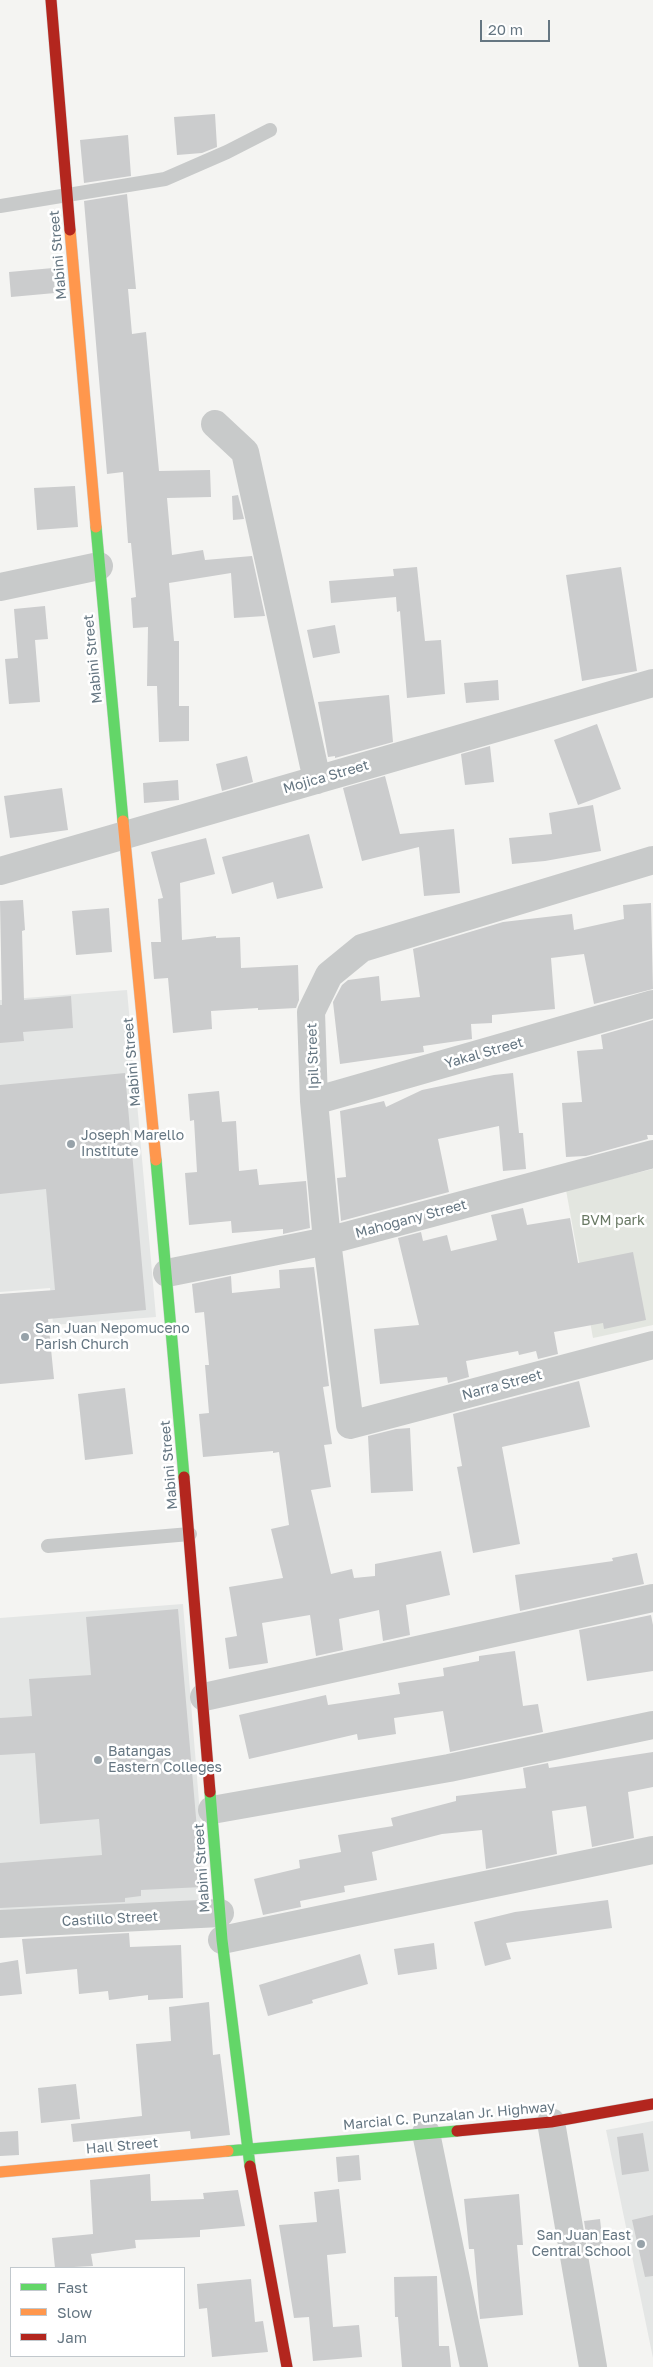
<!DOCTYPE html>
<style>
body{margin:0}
#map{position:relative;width:653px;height:2367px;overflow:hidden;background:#f4f4f2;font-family:"Golos Text",sans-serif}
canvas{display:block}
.legend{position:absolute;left:10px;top:2267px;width:175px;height:90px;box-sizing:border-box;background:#fff;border:1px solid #c1c8cd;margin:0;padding:6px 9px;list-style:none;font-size:15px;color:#657682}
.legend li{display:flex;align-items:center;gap:10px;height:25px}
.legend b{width:25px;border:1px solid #c1c8cd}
.scale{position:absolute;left:480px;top:20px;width:70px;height:22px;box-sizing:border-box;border:2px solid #657682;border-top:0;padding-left:6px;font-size:15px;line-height:18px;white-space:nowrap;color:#657682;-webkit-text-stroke:4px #fff;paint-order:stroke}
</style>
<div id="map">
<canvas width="653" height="2367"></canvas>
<ul class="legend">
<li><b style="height:6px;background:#63d668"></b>Fast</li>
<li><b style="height:6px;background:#ff974d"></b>Slow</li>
<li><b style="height:6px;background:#b3261e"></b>Jam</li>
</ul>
<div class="scale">20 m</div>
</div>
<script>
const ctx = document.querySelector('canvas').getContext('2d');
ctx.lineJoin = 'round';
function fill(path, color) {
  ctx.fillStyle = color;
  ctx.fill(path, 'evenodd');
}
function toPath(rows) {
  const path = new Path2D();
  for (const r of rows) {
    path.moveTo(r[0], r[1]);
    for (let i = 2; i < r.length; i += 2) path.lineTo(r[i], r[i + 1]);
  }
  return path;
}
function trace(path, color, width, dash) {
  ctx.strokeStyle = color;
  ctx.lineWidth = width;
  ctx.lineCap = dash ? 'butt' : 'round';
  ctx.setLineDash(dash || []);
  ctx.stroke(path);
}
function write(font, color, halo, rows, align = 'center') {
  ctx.font = font + ' "Golos Text",sans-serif';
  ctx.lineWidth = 5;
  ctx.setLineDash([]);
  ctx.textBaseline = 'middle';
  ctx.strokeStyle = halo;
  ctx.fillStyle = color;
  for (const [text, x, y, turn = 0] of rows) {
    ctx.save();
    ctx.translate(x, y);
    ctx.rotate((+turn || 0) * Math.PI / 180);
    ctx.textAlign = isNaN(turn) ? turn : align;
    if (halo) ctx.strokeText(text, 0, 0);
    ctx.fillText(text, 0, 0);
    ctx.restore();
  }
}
const built = toPath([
 [127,990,156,1317,53,1325,50,1288,0,1292,0,1000],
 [183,1604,207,1901,0,1913,0,1618],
 [653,2121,653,2358,606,2130]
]);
const green = toPath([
 [653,1169,653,1325,593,1338,566,1190]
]);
const building = toPath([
 [215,114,217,147,202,153,177,155,174,117],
 [128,135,131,176,84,183,80,140],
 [127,194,136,289,128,289,132,334,146,332,159,471,210,470,211,497,167,498,172,555,203,550,205,560,252,556,265,616,234,618,231,573,169,583,174,641,179,641,179,706,189,706,189,741,159,742,157,686,147,686,148,627,133,628,131,598,136,597,131,543,128,543,123,472,107,474,84,201],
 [53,268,55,293,11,297,9,272],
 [75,486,78,527,37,530,34,488],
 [238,495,244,519,233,520,232,496],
 [417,567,425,641,441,640,445,694,407,698,400,611,397,612,396,597,331,603,329,581,394,576,393,569],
 [621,567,637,671,582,681,566,575],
 [45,606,48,639,35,640,40,702,9,704,5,659,18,658,14,609],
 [335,625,340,653,313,658,307,630],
 [498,680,499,700,466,703,464,683],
 [389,695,393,742,335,758,335,756,328,757,318,702],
 [597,724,621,789,578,805,554,740],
 [490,746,494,782,465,785,461,754],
 [247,756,253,782,222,791,216,764],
 [385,776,400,834,454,829,460,893,424,896,419,847,362,861,343,788],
 [178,780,179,800,144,803,143,783],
 [62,788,68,830,10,838,4,796],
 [593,805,601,851,545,861,512,864,509,838,552,834,549,813],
 [309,834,323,888,277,899,273,882,232,894,222,857],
 [206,838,215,874,180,883,182,940,216,936,216,938,240,937,241,968,298,965,299,1000,296,1008,258,1010,258,1008,211,1011,212,1029,173,1033,168,978,154,979,151,942,161,942,158,899,163,898,151,852],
 [23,900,25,930,22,931,24,1000,71,996,73,1028,23,1032,24,1041,0,1043,0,1005,2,1005,0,901],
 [651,903,653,989,594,1004,584,954,551,958,555,1009,492,1015,492,1023,471,1024,472,1039,423,1046,424,1052,340,1064,333,1002,342,985,348,980,379,976,381,1001,420,997,413,949,503,922,572,914,574,930,624,919,623,905],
 [109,908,112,952,76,955,72,911],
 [653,1020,653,1135,647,1135,648,1139,586,1156,566,1157,562,1103,582,1102,577,1051,603,1049,601,1035],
 [125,1073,146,1310,48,1319,54,1379,0,1384,0,1294,55,1290,46,1189,0,1194,0,1085],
 [513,1073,519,1133,523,1133,526,1169,503,1171,499,1126,438,1139,449,1192,341,1221,337,1178,346,1177,340,1111,384,1101,386,1107,422,1090,494,1075],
 [219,1091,222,1122,236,1121,239,1171,257,1169,259,1185,306,1181,310,1228,283,1234,283,1229,232,1233,231,1221,189,1225,185,1173,197,1172,194,1120,190,1121,188,1094],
 [523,1208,527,1225,570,1218,578,1263,633,1252,646,1320,604,1329,603,1323,554,1332,558,1354,538,1359,536,1351,519,1355,518,1351,466,1361,469,1377,448,1383,447,1377,380,1384,374,1329,419,1325,398,1238,421,1232,423,1241,447,1235,451,1251,497,1240,491,1215],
 [314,1267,329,1386,323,1387,332,1444,324,1445,331,1487,311,1490,331,1574,352,1569,354,1578,375,1576,375,1564,441,1551,450,1595,406,1605,410,1635,383,1641,379,1610,339,1619,343,1650,316,1656,310,1615,262,1623,268,1663,229,1669,225,1638,237,1636,229,1587,283,1578,271,1529,289,1525,279,1452,273,1453,273,1451,203,1457,199,1414,209,1413,205,1365,209,1365,204,1312,195,1313,192,1284,231,1276,232,1293,280,1288,279,1270],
 [579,1381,590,1427,502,1447,520,1544,473,1553,457,1467,462,1466,453,1414],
 [125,1388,133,1454,85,1460,78,1394],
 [410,1428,413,1491,371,1493,368,1436,396,1429],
 [637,1553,644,1584,520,1611,515,1575,613,1561,612,1558],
 [178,1609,202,1887,141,1890,141,1896,125,1898,125,1902,0,1908,0,1863,102,1855,99,1819,40,1824,35,1753,0,1755,0,1718,32,1716,29,1679,91,1675,86,1617],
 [651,1615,653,1625,653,1671,587,1681,579,1630],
 [515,1651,523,1706,538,1704,543,1732,450,1752,443,1711,394,1718,396,1734,358,1740,357,1734,249,1759,239,1715,326,1695,328,1705,400,1694,398,1683,444,1676,443,1668,479,1661,479,1656],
 [653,1752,653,1787,628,1792,634,1838,592,1847,586,1806,552,1811,557,1854,486,1869,482,1830,442,1834,372,1852,377,1880,344,1886,345,1892,300,1901,301,1907,263,1915,254,1879,300,1868,299,1860,341,1852,338,1835,393,1826,391,1818,456,1801,456,1796,526,1788,523,1768,548,1763,549,1768],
 [608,1900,612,1928,506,1943,511,1959,485,1966,474,1922,515,1912],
 [129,1933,130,1947,181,1945,183,1998,148,2000,148,1995,109,2000,108,1991,79,1994,77,1969,26,1974,22,1939],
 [434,1943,437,1969,398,1975,394,1949],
 [360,1954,368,1984,312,2000,313,2003,268,2016,259,1985],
 [18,1960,22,1994,0,1996,0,1963],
 [209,2002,213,2055,220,2054,230,2135,191,2139,190,2131,73,2142,71,2124,142,2116,136,2044,171,2041,169,2007],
 [76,2084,80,2119,41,2123,38,2088],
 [18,2131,19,2155,0,2156,0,2132],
 [643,2133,649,2171,622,2175,617,2137],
 [359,2155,361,2180,338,2182,336,2157],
 [150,2174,151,2201,204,2199,203,2193,238,2190,245,2226,200,2230,200,2237,135,2240,136,2248,91,2254,93,2266,55,2268,52,2238,93,2234,90,2180],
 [339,2189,346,2253,327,2255,333,2327,359,2325,362,2357,313,2361,309,2317,294,2318,279,2225,317,2222,314,2192],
 [519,2194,523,2245,517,2245,523,2315,480,2319,474,2249,469,2249,464,2199],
 [653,2215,653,2276,645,2277,632,2220],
 [600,2219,603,2246,588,2247,584,2221],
 [437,2276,439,2346,449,2346,451,2367,402,2367,398,2317,395,2317,394,2277],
 [251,2279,255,2322,263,2321,268,2352,212,2357,207,2308,199,2309,197,2284]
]);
const lane = toPath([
 [0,206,165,179,227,152,270,130],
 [48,1546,190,1534]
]);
const street = toPath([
 [215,424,245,452,317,780],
 [0,587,99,566],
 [653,860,362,948,329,975,311,1012,314,1101,327,1241,350,1425,653,1345],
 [0,871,653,683],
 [314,1101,653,1004],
 [167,1273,327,1241,653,1154],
 [204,1697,653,1598],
 [212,1810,449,1768,653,1725],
 [0,1924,220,1913],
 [222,1940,653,1850],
 [551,2122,593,2367],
 [426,2133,474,2367]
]);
const fast = toPath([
 [96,527,123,821],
 [156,1160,184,1477],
 [210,1792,222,1940,250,2166],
 [228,2151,457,2131]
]);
const slow = toPath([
 [70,230,96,527],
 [123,821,156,1160],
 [0,2172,228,2151]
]);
const jam = toPath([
 [51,0,70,230],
 [184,1477,210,1792],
 [457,2131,551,2122,653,2104],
 [250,2166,287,2367]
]);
const markers = [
 [71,1144,5,"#97a2a9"],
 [25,1337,5,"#97a2a9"],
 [98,1760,5,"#97a2a9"],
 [641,2244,5,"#97a2a9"]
];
const streetNames = [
 ["Mabini Street",58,255,-95],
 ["Mabini Street",93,659,-96],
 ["Mojica Street",326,777,-16],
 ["Yakal Street",484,1053,-16],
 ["Ipil Street",313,1056,-92],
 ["Mabini Street",132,1062,-95],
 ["Mahogany Street",411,1219,-15],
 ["Narra Street",502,1385,-15],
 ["Mabini Street",169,1465,-95],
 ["Mabini Street",202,1868,-94],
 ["Castillo Street",110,1919,-3],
 ["Marcial C. Punzalan Jr. Highway",449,2116,-5],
 ["Hall Street",122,2146,-5]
];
const poiNames = [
 ["Joseph Marello",81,1136],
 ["Institute",81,1152],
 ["San Juan Nepomuceno",35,1329],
 ["Parish Church",35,1345],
 ["Batangas",108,1752],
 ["Eastern Colleges",108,1768],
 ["San Juan East",631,2236,"right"],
 ["Central School",631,2252,"right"]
];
const parkNames = [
 ["BVM park",613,1221]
];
fill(built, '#e4e6e5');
fill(green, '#e3e6e0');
fill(building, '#cbcccd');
trace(fast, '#d0d1d2', 12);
trace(slow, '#d0d1d2', 12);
trace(jam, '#d0d1d2', 12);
trace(lane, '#c8caca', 14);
trace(street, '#c8caca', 28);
trace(fast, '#63d668', 11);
trace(slow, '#ff974d', 11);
trace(jam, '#b3261e', 11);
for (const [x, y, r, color] of markers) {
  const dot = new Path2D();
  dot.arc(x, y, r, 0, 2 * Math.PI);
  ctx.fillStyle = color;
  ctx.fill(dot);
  trace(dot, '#fff', 2);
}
write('14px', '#657682', '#fff', streetNames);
write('14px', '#657682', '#fff', poiNames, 'left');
write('14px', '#697964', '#fff', parkNames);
</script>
